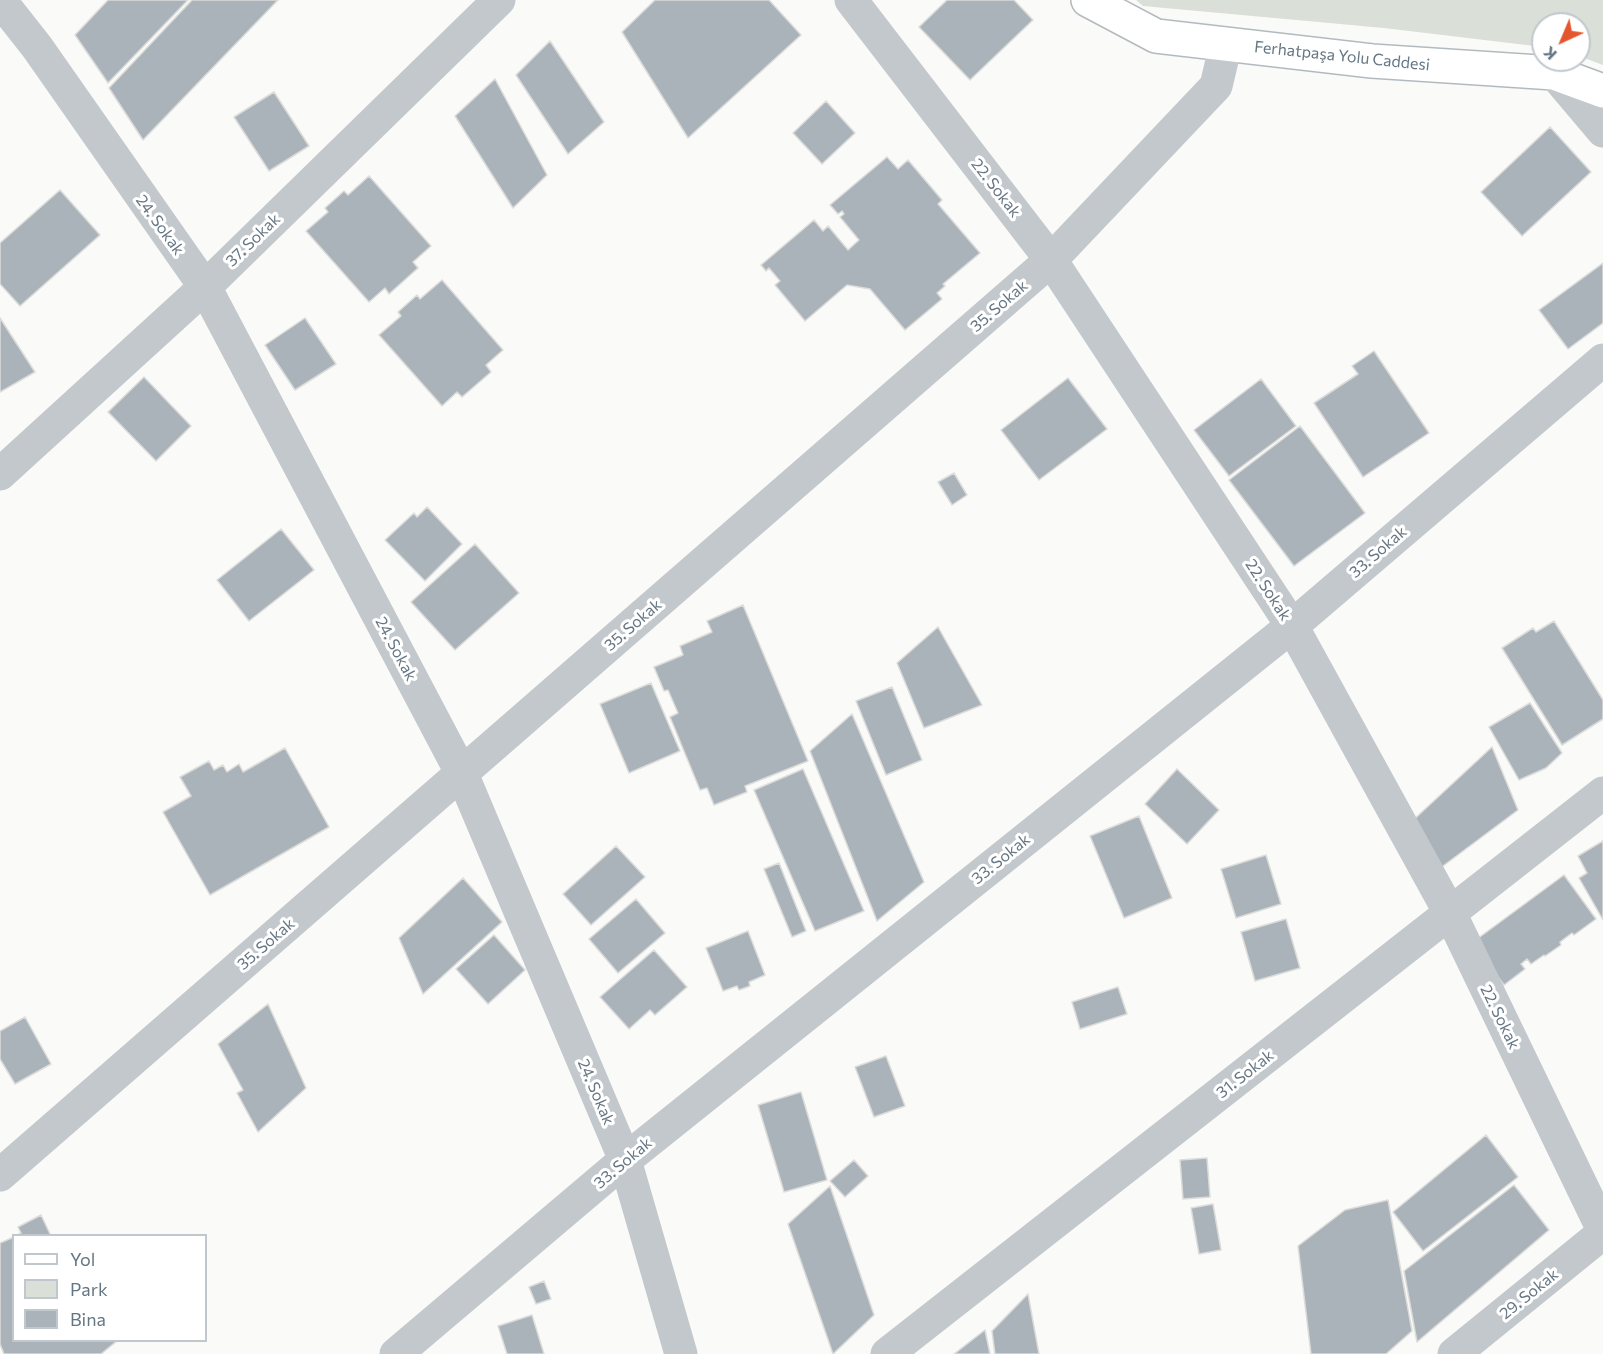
<!DOCTYPE html>
<meta charset="utf-8">
<style>
body{margin:0}
#map{position:relative;width:1603px;height:1354px;overflow:hidden;background:#fafaf8;font-family:Commissioner,sans-serif}
canvas{display:block}
.legend{position:absolute;left:12px;top:1234px;width:195px;height:108px;box-sizing:border-box;background:#fff;border:2px solid #c1c8cd;margin:0;padding:8px 10px;list-style:none;font-size:18px;color:#657683}
.legend li{display:flex;align-items:center;gap:12px;height:30px}
.legend b{width:30px;border:2px solid #c1c8cd}
.north{position:absolute;left:1531px;top:12px;width:60px;height:60px;box-sizing:border-box;background:#fff;border:2px solid #c1c8cd;border-radius:50%;rotate:224deg;font-size:16px;font-weight:700;line-height:24px;text-align:center;color:#657683}
.north::after{content:'';display:block;margin:auto;width:21px;height:27px;background:#e4572e;clip-path:polygon(50% 0,100% 100%,50% 72%,0 100%)}
</style>
<div id="map">
<canvas width="1603" height="1354"></canvas>
<ul class="legend">
<li><b style="height:8px;background:#fff"></b>Yol</li>
<li><b style="height:16px;background:#dadfd7"></b>Park</li>
<li><b style="height:16px;background:#aab3b9"></b>Bina</li>
</ul>
<div class="north">K</div>
</div>
<script>
const ctx = document.querySelector('canvas').getContext('2d');
ctx.lineJoin = 'round';
function fill(path, color) {
  ctx.fillStyle = color;
  ctx.fill(path, 'evenodd');
}
function toPath(rows) {
  const path = new Path2D();
  for (const r of rows) {
    path.moveTo(r[0], r[1]);
    for (let i = 2; i < r.length; i += 2) path.lineTo(r[i], r[i + 1]);
  }
  return path;
}
function trace(path, color, width, dash) {
  ctx.strokeStyle = color;
  ctx.lineWidth = width;
  ctx.lineCap = dash ? 'butt' : 'round';
  ctx.setLineDash(dash || []);
  ctx.stroke(path);
}
function write(font, color, halo, rows, align = 'center') {
  ctx.font = font + ' Commissioner,sans-serif';
  ctx.lineWidth = 6;
  ctx.setLineDash([]);
  ctx.textBaseline = 'middle';
  ctx.strokeStyle = halo;
  ctx.fillStyle = color;
  for (const [text, x, y, turn = 0] of rows) {
    ctx.save();
    ctx.translate(x, y);
    ctx.rotate((+turn || 0) * Math.PI / 180);
    ctx.textAlign = isNaN(turn) ? turn : align;
    if (halo) ctx.strokeText(text, 0, 0);
    ctx.fillText(text, 0, 0);
    ctx.restore();
  }
}
const green = toPath([
 [1136,0,1603,0,1603,65,1579,56,1579,24,1543,24,1543,47,1384,28,1143,6]
]);
const building = toPath([
 [108,0,188,0,108,83,75,35,108,0],
 [192,0,278,0,143,140,109,88,192,0],
 [655,0,769,0,801,35,688,138,622,32,655,0],
 [947,0,1014,0,1033,20,970,80,919,27,947,0],
 [550,41,604,122,568,154,516,75,550,41],
 [495,79,547,175,513,208,455,116,495,79],
 [274,92,309,146,269,171,234,117,274,92],
 [826,101,855,133,822,164,793,133,826,101],
 [1550,127,1591,172,1522,236,1481,192,1550,127],
 [887,157,898,169,908,160,942,200,938,204,980,253,943,284,945,286,937,293,942,299,905,330,870,289,847,285,805,321,775,285,780,281,769,268,766,271,761,265,814,220,823,231,828,226,848,250,859,240,840,217,844,214,842,211,838,214,830,205,887,157],
 [369,176,431,246,413,262,418,268,389,294,385,288,369,302,306,231,328,212,325,208,344,191,348,195,369,176],
 [60,190,100,235,20,306,0,284,0,243,60,190],
 [1603,263,1603,323,1568,349,1539,310,1603,263],
 [442,280,503,350,486,365,491,372,462,397,457,392,442,406,379,335,401,316,398,312,417,295,420,299,442,280],
 [0,318,35,372,0,392,0,318],
 [305,318,336,364,295,390,265,345,305,318],
 [1374,351,1429,433,1363,477,1314,403,1358,374,1352,366,1374,351],
 [144,377,191,426,156,461,108,412,144,377],
 [1068,378,1107,429,1039,480,1001,430,1068,378],
 [1261,379,1296,426,1229,476,1194,430,1261,379],
 [1300,426,1365,513,1294,566,1229,480,1300,426],
 [954,473,967,495,952,505,938,482,954,473],
 [427,507,462,544,425,581,385,540,414,513,417,517,427,507],
 [281,529,314,570,249,621,217,580,281,529],
 [475,544,519,593,455,650,411,602,475,544],
 [743,605,808,761,745,786,747,792,714,805,707,788,700,790,670,717,678,713,668,690,664,691,654,667,683,655,680,646,712,632,707,621,743,605],
 [1554,621,1603,700,1603,719,1562,745,1502,648,1533,628,1536,632,1554,621],
 [938,627,982,705,924,728,897,663,938,627],
 [651,683,680,751,629,773,600,704,651,683],
 [892,687,922,760,886,775,856,701,892,687],
 [1530,703,1562,753,1546,768,1519,780,1489,727,1530,703],
 [852,714,924,882,877,921,810,751,852,714],
 [1492,747,1518,810,1439,869,1409,824,1492,747],
 [285,748,329,827,210,895,163,812,191,796,180,777,209,761,214,770,223,765,227,772,239,764,243,772,285,748],
 [803,769,864,911,815,931,754,790,803,769],
 [1177,769,1219,810,1187,844,1145,804,1177,769],
 [1139,816,1172,898,1124,918,1090,836,1139,816],
 [1603,841,1603,920,1579,878,1587,873,1578,856,1603,841],
 [616,846,645,877,591,925,563,894,616,846],
 [1266,855,1281,904,1236,918,1221,869,1266,855],
 [779,863,806,931,792,937,764,869,779,863],
 [1564,875,1596,919,1574,935,1572,933,1560,942,1561,945,1545,956,1544,955,1531,964,1527,959,1521,964,1525,969,1504,985,1473,942,1564,875],
 [463,878,502,922,423,994,399,938,463,878],
 [636,899,665,933,618,973,589,939,636,899],
 [1286,919,1300,968,1255,981,1241,932,1286,919],
 [748,931,765,975,749,982,750,986,739,990,737,986,723,991,706,948,748,931],
 [494,935,525,970,488,1004,456,969,494,935],
 [654,950,687,987,655,1015,650,1010,629,1029,600,997,654,950],
 [1118,987,1127,1014,1080,1029,1072,1002,1118,987],
 [268,1004,306,1088,258,1132,237,1093,243,1090,218,1044,268,1004],
 [25,1017,51,1064,15,1084,0,1059,0,1031,25,1017],
 [886,1056,905,1106,874,1117,855,1067,886,1056],
 [801,1092,827,1180,784,1192,758,1105,801,1092],
 [1486,1135,1518,1177,1423,1251,1393,1212,1486,1135],
 [1207,1158,1210,1197,1183,1199,1180,1160,1207,1158],
 [854,1160,868,1176,845,1197,830,1181,854,1160],
 [1514,1185,1549,1230,1417,1342,1404,1271,1514,1185],
 [830,1186,874,1315,833,1354,788,1224,830,1186],
 [1388,1200,1412,1331,1386,1354,1311,1354,1298,1246,1345,1210,1388,1200],
 [1213,1204,1221,1250,1199,1254,1191,1208,1213,1204],
 [41,1215,51,1236,16,1236,21,1233,18,1227,41,1215],
 [14,1237,14,1340,118,1340,101,1354,4,1354,0,1344,0,1243,14,1237],
 [544,1281,551,1299,536,1304,529,1287,544,1281],
 [1028,1294,1039,1354,995,1354,992,1331,1028,1294],
 [532,1315,544,1354,507,1354,498,1326,532,1315],
 [985,1330,990,1354,954,1354,985,1330]
]);
const minor = toPath([
 [0,0,37,47,205,287,462,774,625,1160,681,1354],
 [851,0,1051,260,1292,626,1450,913,1603,1230],
 [1554,73,1603,131],
 [0,474,205,287,499,0],
 [0,1175,1051,260,1216,86,1226,44],
 [396,1354,625,1160,1292,626,1603,360],
 [887,1354,1603,793],
 [1454,1354,1603,1233]
]);
const secondary = toPath([
 [1088,0,1156,36,1372,61,1554,73,1603,91]
]);
const streetNames = [
 ["Ferhatpaşa Yolu Caddesi",1342,56,6],
 ["22. Sokak",996,188,52],
 ["24. Sokak",160,225,54],
 ["37. Sokak",253,240,-44],
 ["35. Sokak",999,306,-41],
 ["33. Sokak",1378,552,-41],
 ["22. Sokak",1268,590,57],
 ["35. Sokak",633,625,-41],
 ["24. Sokak",396,649,62],
 ["33. Sokak",1001,859,-39],
 ["35. Sokak",266,944,-41],
 ["22. Sokak",1500,1017,64],
 ["31. Sokak",1245,1074,-38],
 ["24. Sokak",596,1092,67],
 ["33. Sokak",623,1163,-40],
 ["29. Sokak",1529,1294,-39]
];
fill(green, '#dadfd7');
fill(building, '#aab3b9');
trace(building, '#dcdcda', 1.5);
trace(secondary, '#b3babf', 36);
trace(minor, '#c3c8cc', 33);
trace(secondary, '#fff', 33);
write('16px', '#657683', '#fff', streetNames);
</script>
